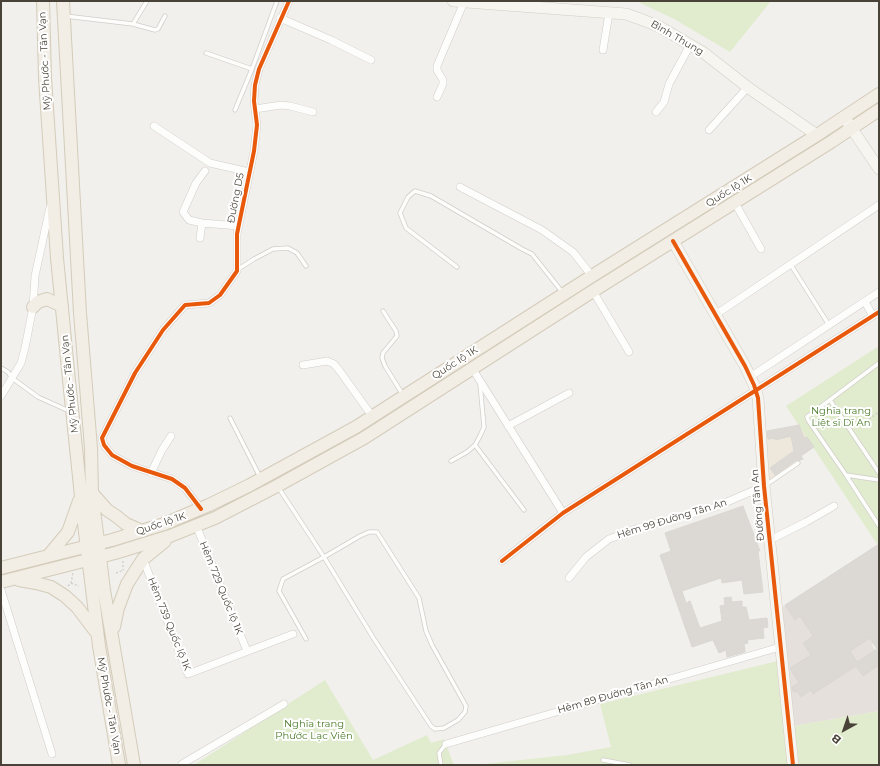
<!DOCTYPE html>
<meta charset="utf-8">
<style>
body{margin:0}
#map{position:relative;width:880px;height:766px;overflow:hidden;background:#f2f0ed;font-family:Montserrat,sans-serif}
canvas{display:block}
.frame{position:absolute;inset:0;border:2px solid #494238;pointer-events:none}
.north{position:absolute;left:824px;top:710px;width:40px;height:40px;-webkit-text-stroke:3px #fff;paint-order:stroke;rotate:220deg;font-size:11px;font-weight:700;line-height:16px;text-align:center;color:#494238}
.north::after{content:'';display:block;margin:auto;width:14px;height:18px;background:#494238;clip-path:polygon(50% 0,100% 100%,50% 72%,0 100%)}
</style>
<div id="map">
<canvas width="880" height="766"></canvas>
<div class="frame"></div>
<div class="north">B</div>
</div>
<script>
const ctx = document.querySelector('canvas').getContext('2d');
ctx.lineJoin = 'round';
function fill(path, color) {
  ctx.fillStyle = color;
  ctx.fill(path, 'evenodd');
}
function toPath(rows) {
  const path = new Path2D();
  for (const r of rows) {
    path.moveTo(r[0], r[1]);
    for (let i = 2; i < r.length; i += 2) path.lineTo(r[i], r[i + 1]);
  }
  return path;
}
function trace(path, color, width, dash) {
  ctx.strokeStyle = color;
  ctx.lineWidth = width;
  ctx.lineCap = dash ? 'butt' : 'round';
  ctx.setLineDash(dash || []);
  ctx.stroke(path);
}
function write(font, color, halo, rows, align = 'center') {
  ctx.font = font + ' Montserrat,sans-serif';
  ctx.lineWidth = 4;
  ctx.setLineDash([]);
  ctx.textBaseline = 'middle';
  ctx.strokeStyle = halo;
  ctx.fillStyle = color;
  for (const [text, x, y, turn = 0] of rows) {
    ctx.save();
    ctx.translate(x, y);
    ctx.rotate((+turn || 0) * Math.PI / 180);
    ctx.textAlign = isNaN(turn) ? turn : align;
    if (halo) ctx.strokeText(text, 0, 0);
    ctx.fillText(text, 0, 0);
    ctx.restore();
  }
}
const industrial = toPath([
 [878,545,879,547,879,641,872,645,879,656,879,711,794,726,781,608]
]);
const education = toPath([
 [799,425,814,447,805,453,799,453,803,459,766,482,765,432]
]);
const green = toPath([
 [636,1,771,1,730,52,674,19],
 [879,346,879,547,786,406],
 [786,659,794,726,879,711,879,765,475,765,567,755,611,747,600,704],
 [325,680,373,760,427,735,431,743,444,739,454,765,194,765]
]);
const building = toPath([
 [799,425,804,438,807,437,814,447,801,456,803,459,800,460,796,460,775,475,770,468,794,451,791,436,775,440,775,438,768,439,767,431,799,425],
 [743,506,760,551,758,551,763,592,744,594,742,580,722,583,721,578,682,591,686,603,690,601,700,628,722,621,720,606,725,605,724,598,731,597,732,602,742,601,742,607,746,607,749,620,767,618,768,627,763,628,764,638,747,640,748,643,744,644,745,652,727,657,726,650,719,653,713,640,692,647,660,555,671,551,665,533,743,506],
 [879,544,879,665,863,676,856,666,813,694,811,690,801,697,797,691,795,693,792,689,792,687,799,683,790,668,811,655,803,643,813,636,800,616,795,620,785,605,879,544],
 [870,638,877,649,857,662,850,651,870,638]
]);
const path = toPath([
 [856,428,879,412],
 [123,561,123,570],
 [116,573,124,570],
 [71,583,79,586],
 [68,586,71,583,73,573]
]);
const lane = toPath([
 [65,16,133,24,147,1],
 [133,24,155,30,158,29,165,16],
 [206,53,252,69,277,1],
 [235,110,252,69],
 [791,265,829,325],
 [457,267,406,228,400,213,408,197,415,191,431,196,522,249,532,254,563,293],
 [237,270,254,259,273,249,288,248,297,253,306,266],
 [383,311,396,331,397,336,383,353,382,358,385,366,403,395],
 [879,363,807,417,808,420,846,475,879,526],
 [1,368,8,372,12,378,38,397,69,411],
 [830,400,879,473],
 [230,418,260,477],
 [475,445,524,510],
 [451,461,467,452,475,445,480,436,484,427,480,384],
 [846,475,879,480],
 [766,485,798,463],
 [278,487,324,557,374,639,431,726,435,729,444,728,458,720,465,712,466,706,432,645,426,631,419,598,377,532,369,532,360,536,324,557,283,579,279,591,306,639],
 [603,760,630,765],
 [441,765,439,753,446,744]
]);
const street = toPath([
 [280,18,331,40,371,60],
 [603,50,609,13],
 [437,97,443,84,443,80,437,70,437,66,464,2],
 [255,109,281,105,290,106,313,112],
 [656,112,664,102,669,84,690,45],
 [154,126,210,163,249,172],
 [709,130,748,87],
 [460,187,542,230,573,252,592,276],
 [735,203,761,249],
 [202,223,189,220,183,212,196,183,205,171],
 [200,238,202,223,239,226],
 [593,291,629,352],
 [865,302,873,316],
 [715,315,879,205],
 [303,365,327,361,334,364,339,370,372,416],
 [472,368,563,513],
 [750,377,879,292],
 [1,396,21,363,25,348,33,307,35,276,50,207],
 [508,426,569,393],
 [151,473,162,450,171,436],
 [201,509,185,488,172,479,132,466,112,455,104,445,102,438,135,373,163,330,185,305,209,303,220,295,237,271,237,234,254,151,257,125,254,101,255,85,259,69,289,1],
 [196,525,247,651],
 [770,540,806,522,834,506],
 [143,559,188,674,293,634],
 [502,561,563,513,879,312],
 [569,578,586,557,609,539,638,528,713,508,764,486],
 [1,590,52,754],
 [446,744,780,647],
 [182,764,284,704]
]);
const secondary = toPath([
 [453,1,626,14,643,20,660,27,704,53,750,89,817,135],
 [844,117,879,169],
 [673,241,745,366,754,385,758,398,764,486,793,765]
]);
const primary = toPath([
 [43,1,45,78,57,258,69,380,83,516,99,646,119,765],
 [63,1,80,313,91,448,92,493,104,590,134,765],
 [33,307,38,302,47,299,62,306],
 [92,493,107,510,116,516,126,524,142,531],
 [48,556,68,532,79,501],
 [1,568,112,540,164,524,209,505,250,485,356,427,592,276,817,135,879,94],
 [19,580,36,583,51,587,65,596,77,607,96,632],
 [1,582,115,553,170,536,215,518,277,486,364,438,593,291,831,142,879,110],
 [114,627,118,608,127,584,143,559,165,541]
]);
const cycleway = toPath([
 [673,241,745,366,754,385,758,398,764,486,793,765],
 [201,509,185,488,172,479,132,466,112,455,104,445,102,438,135,373,163,330,185,305,209,303,220,295,237,271,237,234,254,151,257,125,254,101,255,85,259,69,289,1],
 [502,561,563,513,879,312]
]);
const streetNames = [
 ["Bình Thung",677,38,30],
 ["Mỹ Phước - Tân Vạn",45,61,-93],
 ["Quốc lộ 1K",729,191,-32],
 ["Đường D5",236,198,-79],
 ["Quốc lộ 1K",455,363,-33],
 ["Mỹ Phước - Tân Vạn",70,384,-96],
 ["Đường Tân An",758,505,-95],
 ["Hẻm 99 Đường Tân An",672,519,-17],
 ["Quốc lộ 1K",161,524,-19],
 ["Hẻm 729 Quốc lộ 1K",221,588,68],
 ["Hẻm 739 Quốc lộ 1K",169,624,68],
 ["Hẻm 89 Đường Tân An",613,695,-16],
 ["Mỹ Phước - Tân Vạn",109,706,80]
];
const parkNames = [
 ["Nghĩa trang",841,411],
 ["Liệt sĩ Dĩ An",841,423],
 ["Nghĩa trang",314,724],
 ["Phước Lạc Viên",314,736]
];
fill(industrial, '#e5e0dc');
fill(education, '#ede7dc');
fill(green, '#e0eccd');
fill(building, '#dcd9d5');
trace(building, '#dad7d2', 1);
trace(lane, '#d0ceca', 5);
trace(street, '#d0ceca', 8);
trace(secondary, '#d2cdc4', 12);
trace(primary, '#d4ccba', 14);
trace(path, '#d2d0cb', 1.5, [2, 2]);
trace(lane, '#fdfdfc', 3.5);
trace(street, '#fdfdfc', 7);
trace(secondary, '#f7f5f0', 11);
trace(primary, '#f2ede5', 12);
trace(cycleway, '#e8590c', 4);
write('10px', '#494238', '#fff', streetNames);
write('10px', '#4c7c2a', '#fff', parkNames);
</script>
